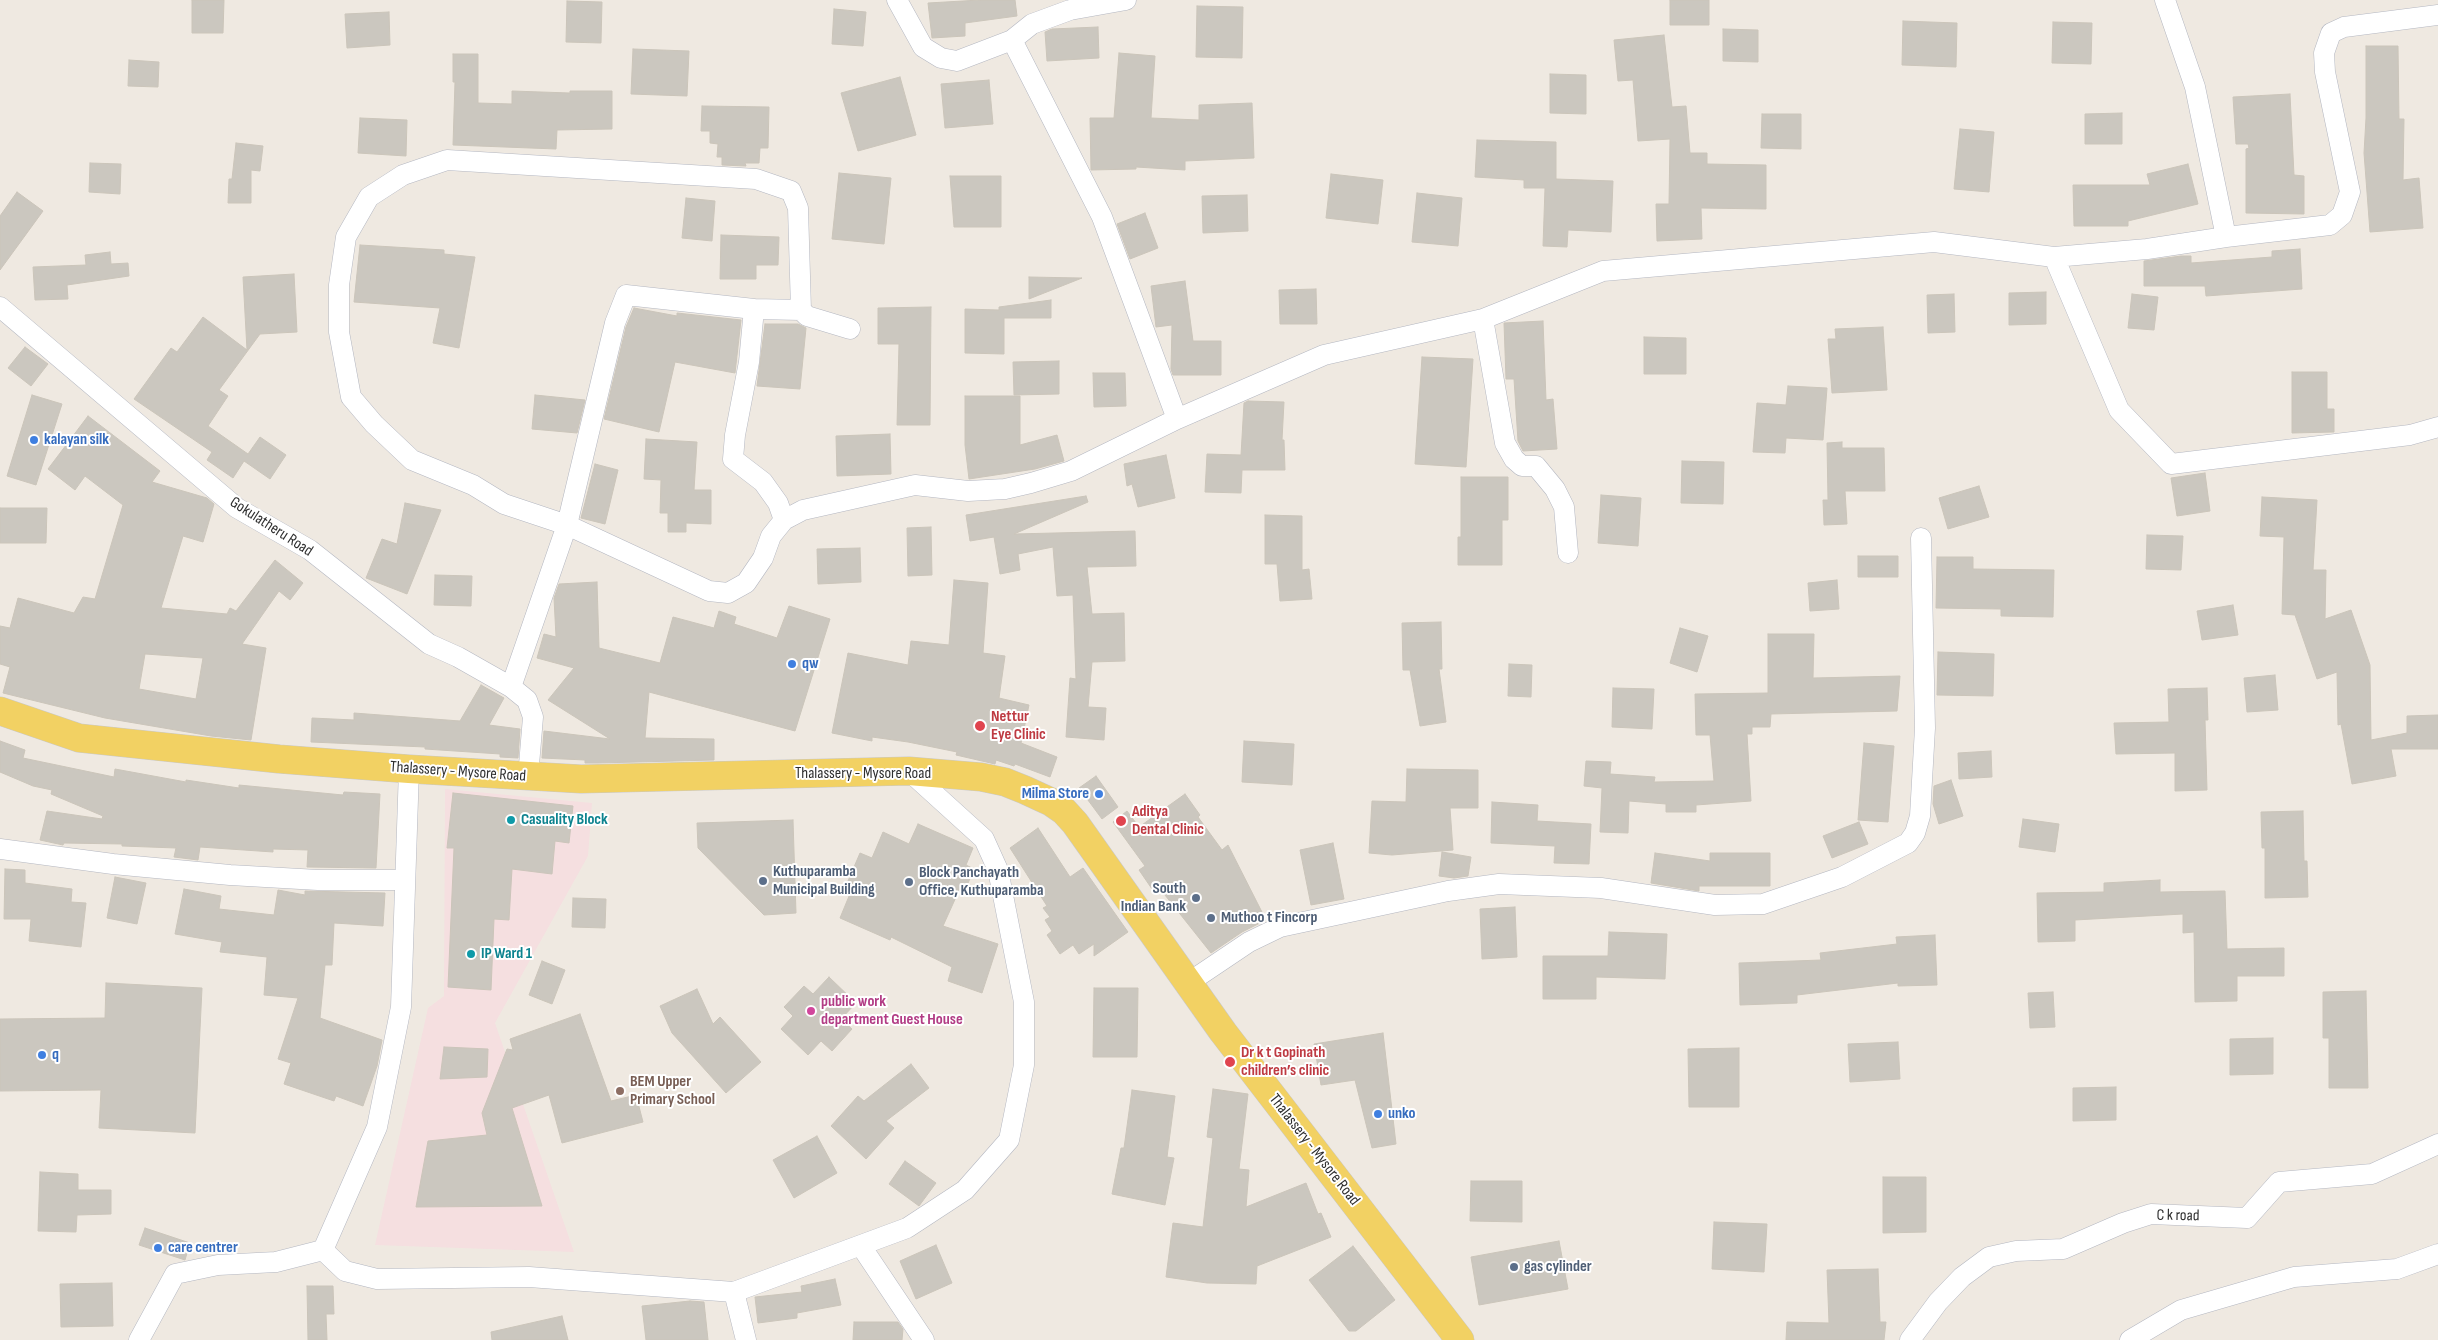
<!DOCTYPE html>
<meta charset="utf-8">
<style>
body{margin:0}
canvas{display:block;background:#efe9e1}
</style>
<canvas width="2438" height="1340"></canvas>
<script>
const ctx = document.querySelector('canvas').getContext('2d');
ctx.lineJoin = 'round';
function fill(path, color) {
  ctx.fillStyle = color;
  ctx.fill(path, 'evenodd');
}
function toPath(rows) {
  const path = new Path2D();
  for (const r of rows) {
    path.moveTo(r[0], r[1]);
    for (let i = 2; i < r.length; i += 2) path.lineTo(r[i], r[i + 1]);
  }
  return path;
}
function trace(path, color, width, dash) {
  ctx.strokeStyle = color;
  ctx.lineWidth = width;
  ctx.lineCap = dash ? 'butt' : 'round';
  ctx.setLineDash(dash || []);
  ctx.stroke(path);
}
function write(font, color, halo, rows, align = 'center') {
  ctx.font = font + ' "Sofia Sans Condensed",sans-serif';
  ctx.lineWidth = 4;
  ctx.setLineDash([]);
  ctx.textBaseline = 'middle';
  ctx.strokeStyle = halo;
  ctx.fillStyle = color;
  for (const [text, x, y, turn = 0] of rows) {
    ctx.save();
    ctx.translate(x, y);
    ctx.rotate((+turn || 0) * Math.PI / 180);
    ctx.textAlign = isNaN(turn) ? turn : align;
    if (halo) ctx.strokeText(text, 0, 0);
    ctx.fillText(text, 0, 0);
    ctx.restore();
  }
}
const medical = toPath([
 [445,789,592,803,588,856,495,1023,574,1252,375,1245,428,1008,444,996]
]);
const building = toPath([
 [192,0,224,0,223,33,192,33,192,0],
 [980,0,1015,0,1017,16,965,23,965,36,932,38,928,3,980,0],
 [1670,0,1709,0,1709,25,1670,25,1670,0],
 [567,1,602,2,601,43,566,42,567,1],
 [1197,6,1243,7,1242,58,1196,57,1197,6],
 [834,9,866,12,863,46,832,44,834,9],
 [389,12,390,45,347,48,345,14,389,12],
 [1903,21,1957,23,1956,67,1902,65,1903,21],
 [2053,22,2092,23,2091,64,2052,63,2053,22],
 [1098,27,1099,58,1047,61,1045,32,1052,29,1098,27],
 [1723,29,1758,30,1758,62,1723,61,1723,29],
 [1664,35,1672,107,1686,106,1690,153,1707,153,1707,164,1766,165,1766,209,1701,208,1702,239,1657,241,1656,204,1669,204,1670,139,1638,141,1633,80,1618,81,1614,40,1664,35],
 [2366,46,2398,46,2399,119,2404,119,2403,180,2419,178,2423,228,2370,232,2364,153,2366,118,2366,46],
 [633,49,689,51,687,96,631,94,633,49],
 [1119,53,1155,56,1151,118,1199,120,1199,105,1252,103,1254,158,1185,161,1185,170,1136,167,1136,169,1091,170,1090,118,1114,118,1119,53],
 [453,54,478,54,478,103,512,104,512,91,570,93,570,91,612,91,612,129,557,130,556,149,453,145,455,82,453,82,453,54],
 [129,60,159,62,158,87,128,86,129,60],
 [1550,74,1586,75,1586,114,1550,113,1550,74],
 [900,77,916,135,858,151,841,93,900,77],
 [989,80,993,124,945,128,941,84,989,80],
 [2290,94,2294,175,2304,176,2304,214,2246,213,2246,149,2249,148,2248,144,2236,144,2233,97,2290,94],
 [702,106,769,107,768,148,760,148,759,163,745,163,746,166,722,165,722,157,717,157,718,144,710,143,710,131,701,131,702,106],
 [2122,113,2122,144,2085,144,2085,114,2122,113],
 [1762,114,1801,114,1801,149,1761,148,1762,114],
 [360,118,407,120,406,156,358,153,360,118],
 [1960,129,1994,132,1989,192,1954,189,1960,129],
 [1477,140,1556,142,1556,179,1613,181,1611,232,1568,230,1567,247,1543,246,1545,188,1524,188,1524,180,1475,177,1477,140],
 [236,143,263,146,260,171,251,170,251,203,228,203,229,179,232,179,236,143],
 [90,163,121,164,120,194,89,192,90,163],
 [2188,164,2198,204,2128,221,2128,226,2074,226,2073,185,2150,185,2147,174,2188,164],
 [839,173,891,178,884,244,832,239,839,173],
 [1331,174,1383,180,1378,224,1326,218,1331,174],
 [950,176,1001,176,1001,227,954,227,950,176],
 [17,192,43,211,0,270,0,216,17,192],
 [1417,193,1462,198,1458,246,1412,242,1417,193],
 [1247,195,1248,231,1203,233,1202,196,1247,195],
 [686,198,715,201,712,241,682,238,686,198],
 [1145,213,1158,248,1130,259,1117,224,1145,213],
 [721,235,779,237,778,265,756,265,756,279,720,279,721,235],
 [360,245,444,250,444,254,475,257,459,348,433,343,440,308,354,302,360,245],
 [2300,249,2302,289,2206,296,2205,286,2144,286,2144,261,2181,256,2191,256,2191,263,2272,257,2272,251,2300,249],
 [110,252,111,264,128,263,129,276,67,285,68,299,35,300,33,267,86,265,85,255,110,252],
 [294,274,297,332,260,334,219,390,228,396,208,426,248,454,260,437,286,455,270,479,244,461,233,478,207,460,212,452,134,399,171,348,177,352,203,317,247,350,243,277,294,274],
 [1029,277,1081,278,1082,278,1029,299,1029,277],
 [1185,281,1193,341,1221,341,1221,375,1173,375,1171,369,1172,325,1156,327,1151,286,1185,281],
 [1316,289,1317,324,1280,324,1279,290,1316,289],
 [2046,292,2046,324,2009,325,2009,293,2046,292],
 [1954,294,1955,332,1928,333,1927,295,1954,294],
 [2132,294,2158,297,2154,330,2128,328,2132,294],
 [1051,300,1051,318,1004,318,1004,354,965,353,965,309,999,310,999,307,1051,300],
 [931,307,930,425,897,425,899,344,878,344,878,308,931,307],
 [634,308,677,316,677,313,741,320,735,373,675,362,659,432,604,419,626,327,634,308],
 [1543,321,1546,400,1553,399,1557,449,1523,451,1518,441,1514,379,1506,379,1504,323,1543,321],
 [765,324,798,324,806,328,800,389,757,386,765,324],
 [1883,327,1887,390,1832,393,1828,339,1836,339,1835,329,1883,327],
 [1644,337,1686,338,1686,374,1644,374,1644,337],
 [25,347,48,364,31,386,8,368,25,347],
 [1422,357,1473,359,1466,467,1415,464,1422,357],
 [1059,361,1059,394,1014,395,1013,362,1059,361],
 [2292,372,2327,372,2327,409,2334,409,2334,432,2292,433,2292,372],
 [1093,373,1125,373,1126,406,1094,407,1093,373],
 [1788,386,1827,388,1823,440,1786,438,1785,453,1753,452,1757,403,1786,405,1788,386],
 [32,395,62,404,36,485,7,476,32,395],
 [535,395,585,400,577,433,532,429,535,395],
 [965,396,1020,396,1020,445,1057,435,1064,461,1035,469,969,479,965,445,965,396],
 [1248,401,1284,402,1282,440,1284,440,1285,470,1242,470,1241,493,1205,492,1207,454,1241,455,1244,403,1248,401],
 [88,416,160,471,152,482,207,498,214,504,203,542,183,536,161,608,227,614,230,608,236,611,275,560,303,583,290,600,279,591,242,644,266,648,251,740,211,736,105,718,3,693,10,667,0,664,0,626,10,628,18,598,74,613,83,597,95,599,123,505,85,476,75,490,48,469,88,416],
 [145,654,203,658,196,699,139,689,145,654],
 [890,434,891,474,837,476,836,436,890,434],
 [646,439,697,442,694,490,711,490,711,524,686,523,686,532,668,532,668,513,660,513,661,480,644,479,646,439],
 [1842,442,1842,448,1884,448,1885,491,1845,491,1847,524,1824,525,1823,500,1828,500,1827,443,1842,442],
 [1166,455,1175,498,1138,507,1132,484,1127,486,1124,464,1166,455],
 [1682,461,1724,462,1723,504,1681,503,1682,461],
 [595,464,618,470,605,524,581,518,595,464],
 [2205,473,2210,511,2177,516,2171,478,2205,473],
 [1461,477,1508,477,1508,520,1502,520,1502,565,1458,565,1458,537,1461,537,1461,477],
 [1979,486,1989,517,1948,529,1939,498,1979,486],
 [1601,495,1641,498,1638,546,1598,543,1601,495],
 [1086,496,1088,502,1014,534,1135,531,1136,566,1087,567,1092,614,1124,613,1125,661,1092,662,1088,707,1106,708,1104,740,1066,737,1070,678,1076,679,1073,595,1057,596,1053,547,1018,554,1020,570,1000,574,994,537,970,541,966,515,1086,496],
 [2262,497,2317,500,2313,570,2326,570,2325,619,2351,610,2370,665,2371,740,2407,733,2407,716,2438,715,2438,749,2391,749,2396,776,2352,784,2341,724,2338,725,2337,672,2317,679,2295,615,2282,614,2284,537,2260,536,2262,497],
 [405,503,441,510,407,594,366,578,382,539,397,544,405,503],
 [0,508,47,508,46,543,0,543,0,508],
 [1265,515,1302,516,1302,570,1309,569,1312,599,1280,601,1277,564,1265,564,1265,515],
 [931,527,932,575,908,576,907,528,931,527],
 [2147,535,2183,536,2181,570,2146,569,2147,535],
 [860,548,861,582,818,584,817,549,860,548],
 [1858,556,1898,556,1898,577,1858,577,1858,556],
 [1937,557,1973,557,1973,569,2054,570,2053,617,2001,616,2001,609,1936,608,1937,557],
 [435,575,472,576,471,606,434,605,435,575],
 [954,580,988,583,983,653,1005,656,999,698,1029,705,1021,743,1057,757,1050,777,1015,764,1014,766,996,760,995,764,956,755,957,752,908,742,872,737,872,741,832,733,848,653,908,665,911,641,949,645,954,580],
 [1837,580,1839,609,1810,611,1808,583,1837,580],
 [597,582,599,648,660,663,673,617,714,628,719,611,736,617,734,624,777,638,789,606,830,619,795,731,649,692,645,738,714,739,714,760,598,763,585,763,585,760,542,758,544,731,610,739,548,700,574,668,537,658,544,634,556,637,554,598,559,584,597,582],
 [2233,605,2238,635,2202,640,2197,611,2233,605],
 [1441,622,1442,669,1439,669,1446,722,1420,726,1410,670,1403,670,1402,623,1441,622],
 [1680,628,1708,636,1697,672,1670,663,1680,628],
 [1768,634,1814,634,1813,678,1900,676,1897,711,1771,714,1770,727,1752,727,1752,734,1747,734,1751,801,1696,805,1696,812,1666,812,1666,804,1629,801,1628,833,1600,832,1602,788,1584,786,1586,761,1611,762,1610,774,1655,777,1654,782,1714,781,1710,735,1696,735,1695,694,1768,693,1768,634],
 [1938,652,1994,654,1993,696,1937,695,1938,652],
 [1509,664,1532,665,1531,697,1508,696,1509,664],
 [2275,675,2278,710,2247,712,2244,678,2275,675],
 [481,685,504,698,489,725,520,729,518,758,500,757,500,754,425,749,425,747,311,742,312,718,354,720,354,713,460,721,481,685],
 [1613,688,1654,689,1652,729,1612,727,1613,688],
 [2207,688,2208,720,2205,720,2207,790,2175,791,2175,753,2116,754,2114,723,2169,722,2168,689,2207,688],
 [0,741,25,750,23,758,114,777,115,769,186,782,186,780,239,788,239,785,343,795,344,792,380,794,376,868,307,867,308,850,273,849,273,852,200,847,198,860,174,857,176,848,122,846,122,844,64,843,63,845,40,840,47,811,102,819,103,816,51,794,52,790,33,786,0,772,0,741],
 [1244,741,1294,744,1292,785,1242,782,1244,741],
 [1864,743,1894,746,1888,822,1858,820,1864,743],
 [1991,751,1992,777,1959,779,1958,753,1991,751],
 [1407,769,1478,770,1478,808,1450,808,1453,850,1392,855,1369,853,1372,801,1406,802,1407,769],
 [1096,776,1118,807,1102,819,1079,788,1096,776],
 [1951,780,1963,816,1939,824,1933,804,1934,786,1951,780],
 [453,793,573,806,569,843,555,841,552,874,512,869,509,920,494,919,491,990,448,987,454,848,447,848,453,793],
 [1185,794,1200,815,1198,817,1222,850,1228,845,1266,920,1242,932,1211,953,1157,885,1152,889,1139,870,1145,866,1113,822,1127,811,1139,827,1185,794],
 [1492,802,1538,805,1537,821,1591,824,1589,864,1554,863,1555,846,1491,843,1492,802],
 [2303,811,2304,861,2307,861,2308,897,2265,898,2265,848,2262,848,2261,812,2303,811],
 [2023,819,2059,824,2055,852,2019,847,2023,819],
 [793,820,796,913,764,915,698,848,697,823,793,820],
 [1859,822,1868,844,1832,858,1823,836,1859,822],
 [918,824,973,848,966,865,974,869,966,888,961,886,943,926,998,944,982,993,948,981,952,967,891,937,890,940,840,918,854,884,848,881,860,853,872,858,883,832,909,844,918,824],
 [1038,828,1070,877,1083,868,1128,932,1094,956,1094,944,1079,954,1073,945,1060,954,1047,935,1052,931,1045,920,1050,917,1043,908,1047,906,1010,848,1038,828],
 [1333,843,1344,899,1311,905,1300,850,1333,843],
 [1442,852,1471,857,1468,876,1454,878,1439,876,1442,852],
 [1655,853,1710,861,1710,853,1770,853,1770,886,1699,886,1699,891,1651,883,1655,853],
 [5,869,25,870,25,883,72,889,71,902,86,903,81,947,29,941,31,919,4,919,5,869],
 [115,877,146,883,137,924,107,918,115,877],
 [2160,880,2160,892,2225,891,2227,949,2284,948,2284,976,2237,976,2237,1001,2195,1002,2194,932,2183,933,2183,914,2075,920,2075,941,2038,942,2037,893,2104,892,2104,883,2160,880],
 [184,889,221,896,219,909,274,915,278,890,305,895,305,891,385,893,383,926,334,923,332,965,325,965,320,1018,382,1040,377,1066,363,1106,336,1096,334,1101,284,1084,291,1063,278,1059,298,998,264,995,267,957,220,952,222,942,175,934,184,889],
 [573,898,606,899,605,928,572,927,573,898],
 [1515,907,1517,957,1482,959,1480,909,1515,907],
 [1609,932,1667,934,1665,979,1596,977,1596,999,1543,999,1543,956,1608,956,1609,932],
 [1935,935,1937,985,1898,986,1898,983,1797,995,1797,1003,1740,1005,1739,963,1821,960,1820,953,1897,944,1896,937,1935,935],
 [542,961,565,970,552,1004,529,995,542,961],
 [829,977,856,1003,841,1019,852,1029,832,1051,821,1041,808,1055,781,1029,793,1016,784,1007,804,986,813,994,829,977],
 [106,983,202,988,195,1133,99,1128,101,1090,0,1091,0,1019,105,1018,106,983],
 [1094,988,1138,988,1137,1057,1093,1057,1094,988],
 [697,989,713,1024,720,1017,761,1062,726,1093,672,1033,660,1006,697,989],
 [2366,991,2368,1088,2329,1088,2329,1038,2323,1038,2323,992,2366,991],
 [2053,992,2055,1027,2030,1028,2028,993,2053,992],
 [580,1014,611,1101,636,1095,643,1122,562,1143,549,1095,512,1108,542,1206,416,1207,428,1141,487,1135,482,1113,507,1049,513,1050,510,1039,580,1014],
 [1383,1033,1396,1144,1372,1148,1355,1080,1321,1085,1314,1044,1383,1033],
 [2273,1038,2273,1074,2230,1075,2230,1039,2273,1038],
 [1898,1042,1900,1079,1850,1082,1848,1044,1898,1042],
 [444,1047,488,1049,487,1077,440,1079,444,1047],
 [1739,1048,1739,1107,1689,1107,1688,1049,1739,1048],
 [911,1064,929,1088,886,1121,894,1128,866,1159,831,1126,858,1096,864,1101,911,1064],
 [2116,1087,2116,1120,2073,1121,2073,1088,2116,1087],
 [1213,1089,1248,1094,1239,1169,1249,1170,1246,1207,1306,1183,1318,1214,1321,1213,1331,1237,1257,1266,1256,1284,1207,1283,1166,1277,1173,1223,1203,1227,1213,1138,1207,1137,1213,1089],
 [1132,1090,1175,1096,1167,1157,1174,1158,1165,1205,1112,1194,1121,1148,1124,1148,1132,1090],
 [817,1136,837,1173,794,1198,773,1160,817,1136],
 [905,1161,936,1183,919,1206,889,1184,905,1161],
 [40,1172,78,1174,78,1190,111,1190,111,1214,77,1215,76,1232,38,1231,40,1172],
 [1883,1177,1926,1177,1926,1232,1883,1233,1883,1177],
 [1471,1181,1522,1181,1522,1222,1470,1221,1471,1181],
 [1714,1222,1767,1224,1764,1272,1712,1269,1714,1222],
 [145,1228,190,1243,185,1260,139,1245,145,1228],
 [1559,1241,1568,1289,1479,1305,1471,1257,1559,1241],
 [936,1245,952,1283,916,1299,900,1261,936,1245],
 [1353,1246,1395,1300,1356,1331,1349,1331,1309,1280,1353,1246],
 [1878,1269,1880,1322,1886,1322,1884,1340,1786,1340,1787,1322,1829,1323,1827,1270,1878,1269],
 [835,1279,841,1305,797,1313,797,1318,758,1323,755,1297,802,1292,801,1286,835,1279],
 [112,1283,113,1326,61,1327,60,1284,112,1283],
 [307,1286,333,1286,334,1314,326,1314,327,1340,308,1340,307,1286],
 [690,1301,704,1302,708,1340,646,1340,642,1306,690,1301],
 [562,1316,568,1340,492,1340,491,1332,562,1316],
 [854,1322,898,1322,903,1329,902,1340,853,1340,854,1322]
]);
const street = toPath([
 [897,0,923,47,941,58,957,61,1012,40,1102,217,1177,419],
 [1012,40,1032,24,1070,10,1126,0],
 [2226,237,2330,225,2342,215,2350,192,2325,72,2324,53,2331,33,2344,27,2438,15],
 [2054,257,2119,410,2171,464,2410,435,2438,427],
 [0,307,237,508,310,550,429,644,458,657,511,687],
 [754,309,626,295,615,323,567,525,504,504,473,485,412,460,374,424,351,397,339,332,339,285,346,237,369,197,403,175,447,160,756,179,791,191,798,208,801,310,807,316,850,329],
 [1483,319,1505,443,1514,459,1522,466,1536,466,1555,489,1564,507,1568,553],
 [784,520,778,503,763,482,733,459,735,435,749,362,754,309,801,310],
 [528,777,533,717,527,700,511,687,567,525,709,591,728,593,746,583,763,558,771,536,784,520,803,510,915,485,968,491,1005,489,1031,483,1071,471,1177,419,1324,355,1483,319,1603,271,1934,242,2054,257,2147,249,2226,237,2195,87,2165,0],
 [0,849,113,864,230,875,318,880,405,880],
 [1188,983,1249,942,1280,927,1448,891,1499,884,1601,888,1715,905,1763,904,1842,877,1908,843,1915,833,1920,816,1925,728,1921,538],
 [861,1246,924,1340],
 [323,1250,345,1271,377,1279,529,1277,734,1292,907,1228,965,1190,1009,1140,1024,1065,1024,1002,998,870,984,839,909,771],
 [734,1292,746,1340],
 [139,1340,175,1274,218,1265,276,1262,323,1250,377,1127,401,1007,409,769],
 [1910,1340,1938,1302,1962,1277,1989,1257,2016,1251,2063,1249,2123,1223,2151,1214,2247,1218,2279,1182,2372,1174,2438,1144],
 [2130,1340,2181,1310,2294,1277,2397,1269,2438,1254]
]);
const primary = toPath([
 [0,711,79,738,279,759,409,769,581,779,909,771,981,777,1005,782,1025,790,1051,802,1064,811,1075,823,1223,1032,1460,1340]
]);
const markers = [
 [34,440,5,"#3f7fe0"],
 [792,664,5,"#3f7fe0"],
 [980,726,6,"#e0444e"],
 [1099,794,5,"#3f7fe0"],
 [511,820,5,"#0f9aa8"],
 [1121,821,6,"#e0444e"],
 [763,881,5,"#5c6f8a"],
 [909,882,5,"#5c6f8a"],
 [1196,898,5,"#5c6f8a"],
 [1211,918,5,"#5c6f8a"],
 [471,954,5,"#0f9aa8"],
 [811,1011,5,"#d1479c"],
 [42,1055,5,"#3f7fe0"],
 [1230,1062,6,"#e0444e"],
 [620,1091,5,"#8d6e63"],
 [1378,1114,5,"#3f7fe0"],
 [158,1248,5,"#3f7fe0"],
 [1514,1267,5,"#5c6f8a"]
];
const shopNames = [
 ["kalayan silk",44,440],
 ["qw",802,664],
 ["Milma Store",1089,794,"right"],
 ["q",52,1055],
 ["unko",1388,1114],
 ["care centrer",168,1248]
];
const streetNames = [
 ["Gokulatheru Road",271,527,33],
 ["Thalassery - Mysore Road",458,772,4],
 ["Thalassery - Mysore Road",863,774],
 ["Thalassery - Mysore Road",1314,1150,52],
 ["C k road",2178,1216,1]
];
const healthNames = [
 ["Nettur",991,717],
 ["Eye Clinic",991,735],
 ["Aditya",1132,812],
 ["Dental Clinic",1132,830],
 ["Dr k t Gopinath",1241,1053],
 ["children’s clinic",1241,1071]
];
const cultureNames = [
 ["Casuality Block",521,820],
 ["IP Ward 1",481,954]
];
const serviceNames = [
 ["Kuthuparamba",773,872],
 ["Municipal Building",773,890],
 ["Block Panchayath",919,873],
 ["Office, Kuthuparamba",919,891],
 ["South",1186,889,"right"],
 ["Indian Bank",1186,907,"right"],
 ["Muthoo t Fincorp",1221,918],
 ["gas cylinder",1524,1267]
];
const hotelNames = [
 ["public work",821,1002],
 ["department Guest House",821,1020]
];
const educationNames = [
 ["BEM Upper",630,1082],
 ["Primary School",630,1100]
];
fill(medical, '#f5dfe0');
fill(building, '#cbc7bf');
trace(building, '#cbc5ba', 1);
trace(street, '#b4b7c1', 21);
trace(primary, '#c9c9c9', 29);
trace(street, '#fff', 20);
trace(primary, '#f2d163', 28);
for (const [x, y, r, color] of markers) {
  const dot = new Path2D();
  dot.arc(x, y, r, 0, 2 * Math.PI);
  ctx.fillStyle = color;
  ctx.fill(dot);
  trace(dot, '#fff', 2);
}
write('bold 16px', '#366cbe', '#fff', shopNames, 'left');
write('16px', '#2e2e2e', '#fff', streetNames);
write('bold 16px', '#be3a42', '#fff', healthNames, 'left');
write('bold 16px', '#0d838f', '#fff', cultureNames, 'left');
write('bold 16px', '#4e5e75', '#fff', serviceNames, 'left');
write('bold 16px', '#b23c85', '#fff', hotelNames, 'left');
write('bold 16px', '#785e54', '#fff', educationNames, 'left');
</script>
